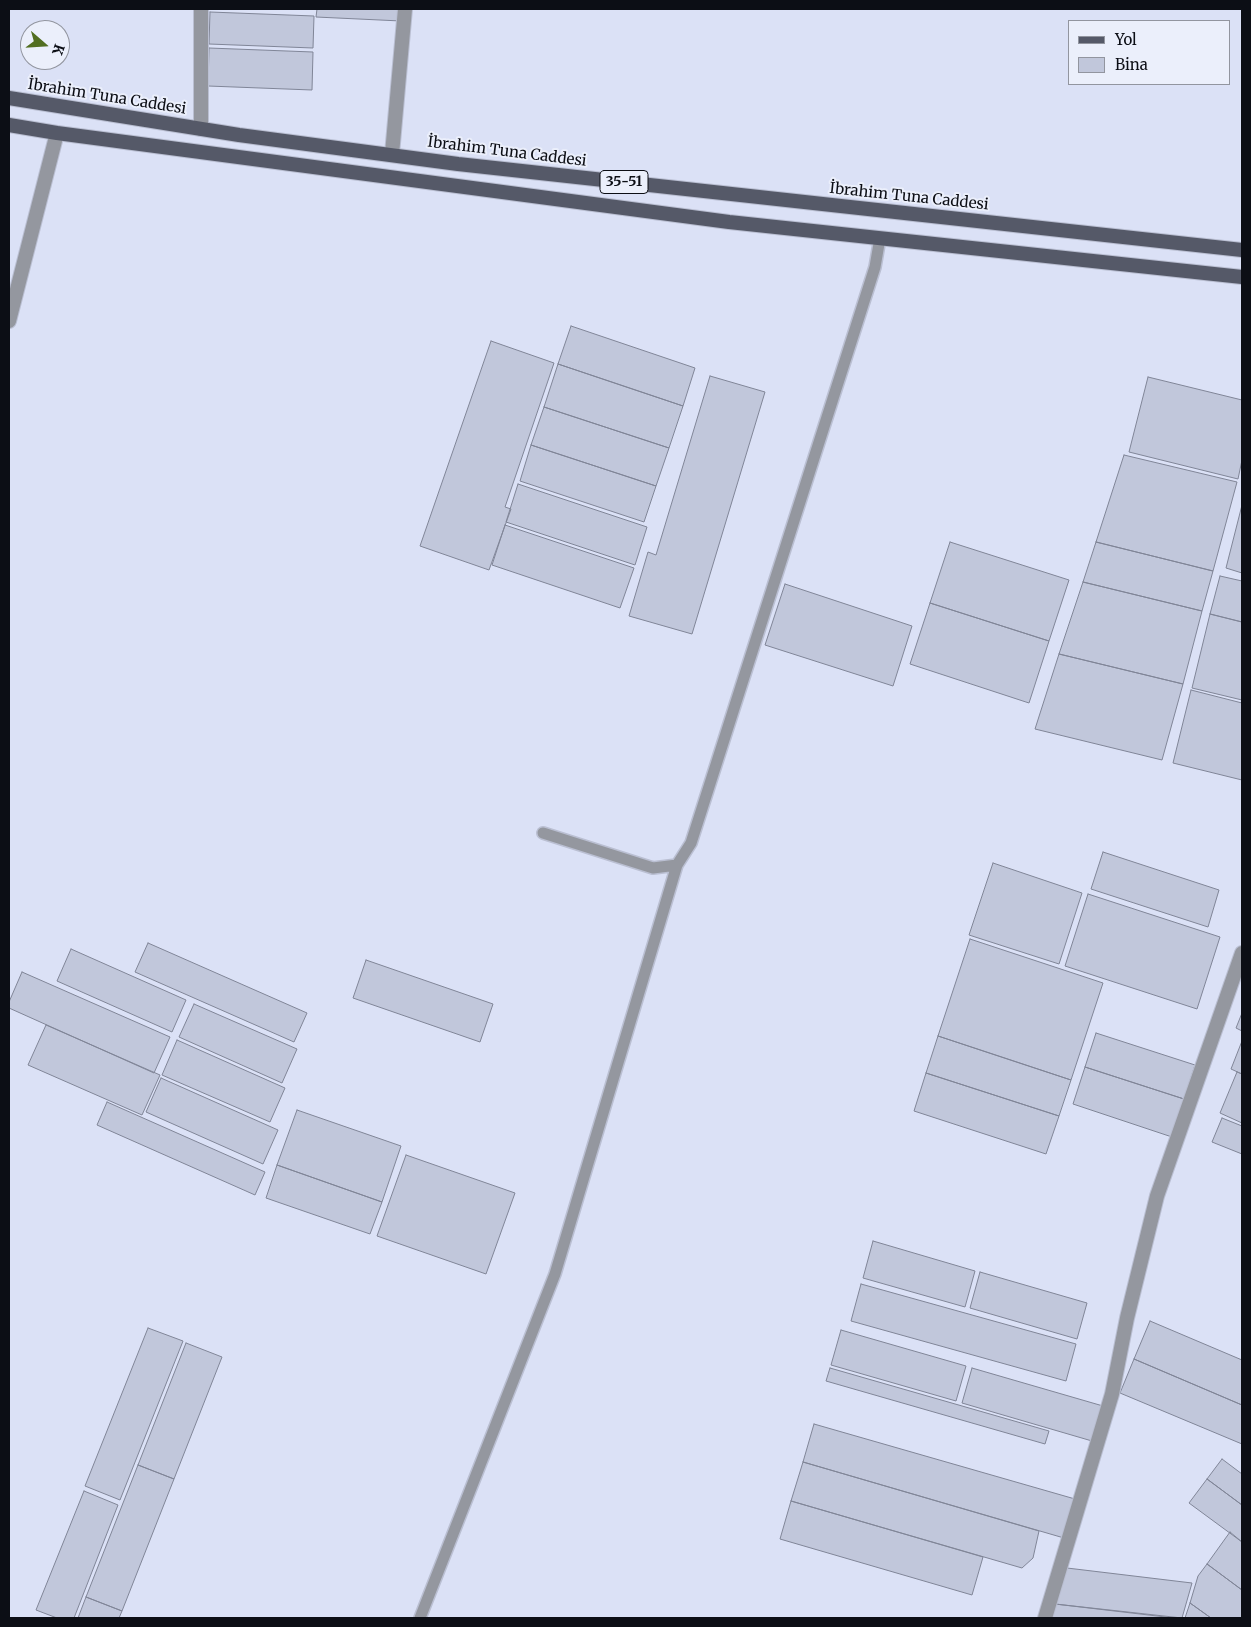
<!DOCTYPE html>
<meta charset="utf-8">
<style>
body{margin:0}
#map{position:relative;width:1251px;height:1627px;overflow:hidden;background:#dbe1f6;font-family:Merriweather,serif}
canvas{display:block}
.frame{position:absolute;inset:0;border:10px solid #0c0e15;pointer-events:none}
.legend{position:absolute;left:1068px;top:20px;width:162px;height:65px;box-sizing:border-box;background:#ebeffb;border:1px solid #92959f;margin:0;padding:6px 9px;list-style:none;font-size:15px;color:#0c0e15}
.legend li{display:flex;align-items:center;gap:10px;height:25px}
.legend b{width:25px;border:1px solid #92959f}
.north{position:absolute;left:20px;top:20px;width:50px;height:50px;box-sizing:border-box;background:#ebeffb;border:1px solid #92959f;border-radius:50%;rotate:109deg;font-size:14px;font-weight:700;line-height:20px;text-align:center;color:#0c0e15}
.north::after{content:'';display:block;margin:auto;width:18px;height:22px;background:#526e21;clip-path:polygon(50% 0,100% 100%,50% 72%,0 100%)}
</style>
<div id="map">
<canvas width="1251" height="1627"></canvas>
<div class="frame"></div>
<ul class="legend">
<li><b style="height:6px;background:#555968"></b>Yol</li>
<li><b style="height:14px;background:#c1c7db"></b>Bina</li>
</ul>
<div class="north">K</div>
</div>
<script>
const ctx = document.querySelector('canvas').getContext('2d');
ctx.lineJoin = 'round';
function fill(path, color) {
  ctx.fillStyle = color;
  ctx.fill(path, 'evenodd');
}
function toPath(rows) {
  const path = new Path2D();
  for (const r of rows) {
    path.moveTo(r[0], r[1]);
    for (let i = 2; i < r.length; i += 2) path.lineTo(r[i], r[i + 1]);
  }
  return path;
}
function trace(path, color, width, dash) {
  ctx.strokeStyle = color;
  ctx.lineWidth = width;
  ctx.lineCap = dash ? 'butt' : 'round';
  ctx.setLineDash(dash || []);
  ctx.stroke(path);
}
function write(font, color, halo, rows, align = 'center') {
  ctx.font = font + ' Merriweather,serif';
  ctx.lineWidth = 4;
  ctx.setLineDash([]);
  ctx.textBaseline = 'middle';
  ctx.strokeStyle = halo;
  ctx.fillStyle = color;
  for (const [text, x, y, turn = 0] of rows) {
    ctx.save();
    ctx.translate(x, y);
    ctx.rotate((+turn || 0) * Math.PI / 180);
    ctx.textAlign = isNaN(turn) ? turn : align;
    if (halo) ctx.strokeText(text, 0, 0);
    ctx.fillText(text, 0, 0);
    ctx.restore();
  }
}
const building = toPath([
 [317,9,401,9,401,21,316,17,317,9],
 [210,12,314,16,313,48,209,44,210,12],
 [209,48,313,52,312,90,208,86,209,48],
 [571,326,695,368,683,406,558,364,571,326],
 [491,341,554,363,505,507,511,509,489,570,420,546,491,341],
 [558,364,683,406,669,448,544,407,558,364],
 [710,376,765,392,692,634,629,616,648,552,656,555,710,376],
 [1148,377,1242,400,1242,460,1238,479,1129,452,1148,377],
 [544,407,669,448,656,486,531,445,544,407],
 [531,445,656,486,644,522,520,481,531,445],
 [1124,455,1237,482,1213,571,1096,542,1124,455],
 [518,484,647,527,635,565,506,522,518,484],
 [1242,505,1242,573,1226,568,1242,505],
 [505,525,634,568,620,608,492,565,505,525],
 [950,542,1069,580,1049,641,930,603,950,542],
 [1096,542,1213,571,1202,611,1083,582,1096,542],
 [1220,576,1242,581,1242,622,1210,614,1220,576],
 [1083,582,1202,611,1183,684,1059,654,1083,582],
 [785,584,912,626,893,686,765,645,785,584],
 [930,603,1049,641,1029,703,910,664,930,603],
 [1210,614,1242,622,1242,700,1192,688,1210,614],
 [1059,654,1183,684,1162,760,1035,729,1059,654],
 [1191,690,1242,703,1242,780,1173,763,1191,690],
 [1103,852,1219,890,1208,927,1091,889,1103,852],
 [993,863,1082,893,1059,964,969,935,993,863],
 [1088,894,1220,937,1197,1009,1065,966,1088,894],
 [970,939,1103,983,1071,1080,938,1036,970,939],
 [148,943,307,1013,294,1042,135,972,148,943],
 [71,949,186,1000,172,1032,57,981,71,949],
 [366,960,493,1004,480,1042,353,998,366,960],
 [22,972,170,1037,154,1073,9,1008,9,1002,22,972],
 [194,1004,297,1049,282,1083,179,1037,194,1004],
 [1242,1013,1242,1031,1236,1028,1242,1013],
 [46,1025,160,1075,142,1115,28,1065,46,1025],
 [1096,1033,1195,1065,1184,1099,1085,1067,1096,1033],
 [938,1036,1071,1080,1059,1116,926,1073,938,1036],
 [177,1040,285,1088,270,1122,162,1075,177,1040],
 [1242,1041,1242,1074,1231,1069,1242,1041],
 [1085,1067,1184,1099,1172,1137,1073,1104,1085,1067],
 [1237,1072,1242,1074,1242,1123,1220,1113,1237,1072],
 [926,1073,1059,1116,1046,1154,914,1111,926,1073],
 [161,1078,278,1130,263,1164,146,1112,161,1078],
 [107,1102,265,1172,255,1195,97,1125,107,1102],
 [297,1110,401,1146,382,1202,277,1165,297,1110],
 [1222,1118,1242,1126,1242,1154,1212,1142,1222,1118],
 [406,1155,515,1193,486,1274,377,1236,406,1155],
 [277,1165,382,1202,370,1234,266,1198,277,1165],
 [873,1241,975,1271,965,1307,863,1278,873,1241],
 [980,1272,1087,1303,1077,1339,970,1308,980,1272],
 [861,1284,1076,1344,1066,1381,851,1321,861,1284],
 [1150,1321,1242,1360,1242,1405,1134,1359,1150,1321],
 [148,1328,183,1341,120,1500,85,1486,148,1328],
 [841,1330,966,1366,956,1401,831,1365,841,1330],
 [186,1343,222,1357,174,1479,138,1465,186,1343],
 [1134,1359,1242,1405,1242,1444,1120,1393,1134,1359],
 [830,1368,1049,1431,1045,1444,826,1381,830,1368],
 [972,1368,1103,1406,1092,1441,962,1403,972,1368],
 [814,1424,1075,1499,1064,1538,803,1462,814,1424],
 [1222,1459,1242,1474,1242,1505,1207,1479,1222,1459],
 [803,1462,1039,1531,1033,1558,1022,1568,791,1501,803,1462],
 [138,1465,174,1479,122,1611,86,1597,138,1465],
 [1207,1479,1242,1505,1242,1542,1189,1503,1207,1479],
 [84,1491,118,1505,74,1618,57,1618,36,1610,84,1491],
 [791,1501,983,1557,972,1595,780,1539,791,1501],
 [1230,1532,1242,1542,1242,1590,1207,1564,1230,1532],
 [1207,1564,1242,1590,1242,1618,1211,1618,1190,1603,1198,1576,1207,1564],
 [1067,1568,1192,1583,1182,1618,1055,1604,1067,1568],
 [86,1597,122,1611,119,1618,78,1618,86,1597],
 [1190,1603,1211,1618,1185,1618,1190,1603],
 [1055,1604,1174,1618,1050,1618,1055,1604]
]);
const minor = toPath([
 [543,833,653,868,677,865,691,843,875,267,880,238],
 [420,1618,555,1274,677,865]
]);
const tertiary = toPath([
 [201,129,201,9],
 [392,154,405,9],
 [9,321,57,133],
 [1045,1618,1112,1394,1127,1318,1157,1196,1242,953]
]);
const primary = toPath([
 [9,98,239,135,458,164,1242,250],
 [9,125,57,133,729,222,1242,277]
]);
const shields = [
 [624,182,48]
];
const shieldNames = [
 ["35-51",624,182]
];
const streetNames = [
 ["İbrahim Tuna Caddesi",107,97,9],
 ["İbrahim Tuna Caddesi",507,152,7],
 ["İbrahim Tuna Caddesi",909,197,6]
];
fill(building, '#c1c7db');
trace(building, '#808597', 1);
trace(minor, '#babfd2', 14);
trace(tertiary, '#babfd2', 16);
trace(primary, '#babfd2', 16);
trace(minor, '#94979f', 11);
trace(tertiary, '#94979f', 14);
trace(primary, '#555968', 14);
for (const [x, y, w] of shields) {
  const box = new Path2D();
  box.roundRect(x - w / 2, y - 11.5, w, 23, 4);
  ctx.fillStyle = '#ebeffb';
  ctx.fill(box);
  trace(box, '#0c0e15', 1);
}
write('bold 14px', '#0c0e15', null, shieldNames);
write('15px', '#0c0e15', '#ebeffb', streetNames);
</script>
